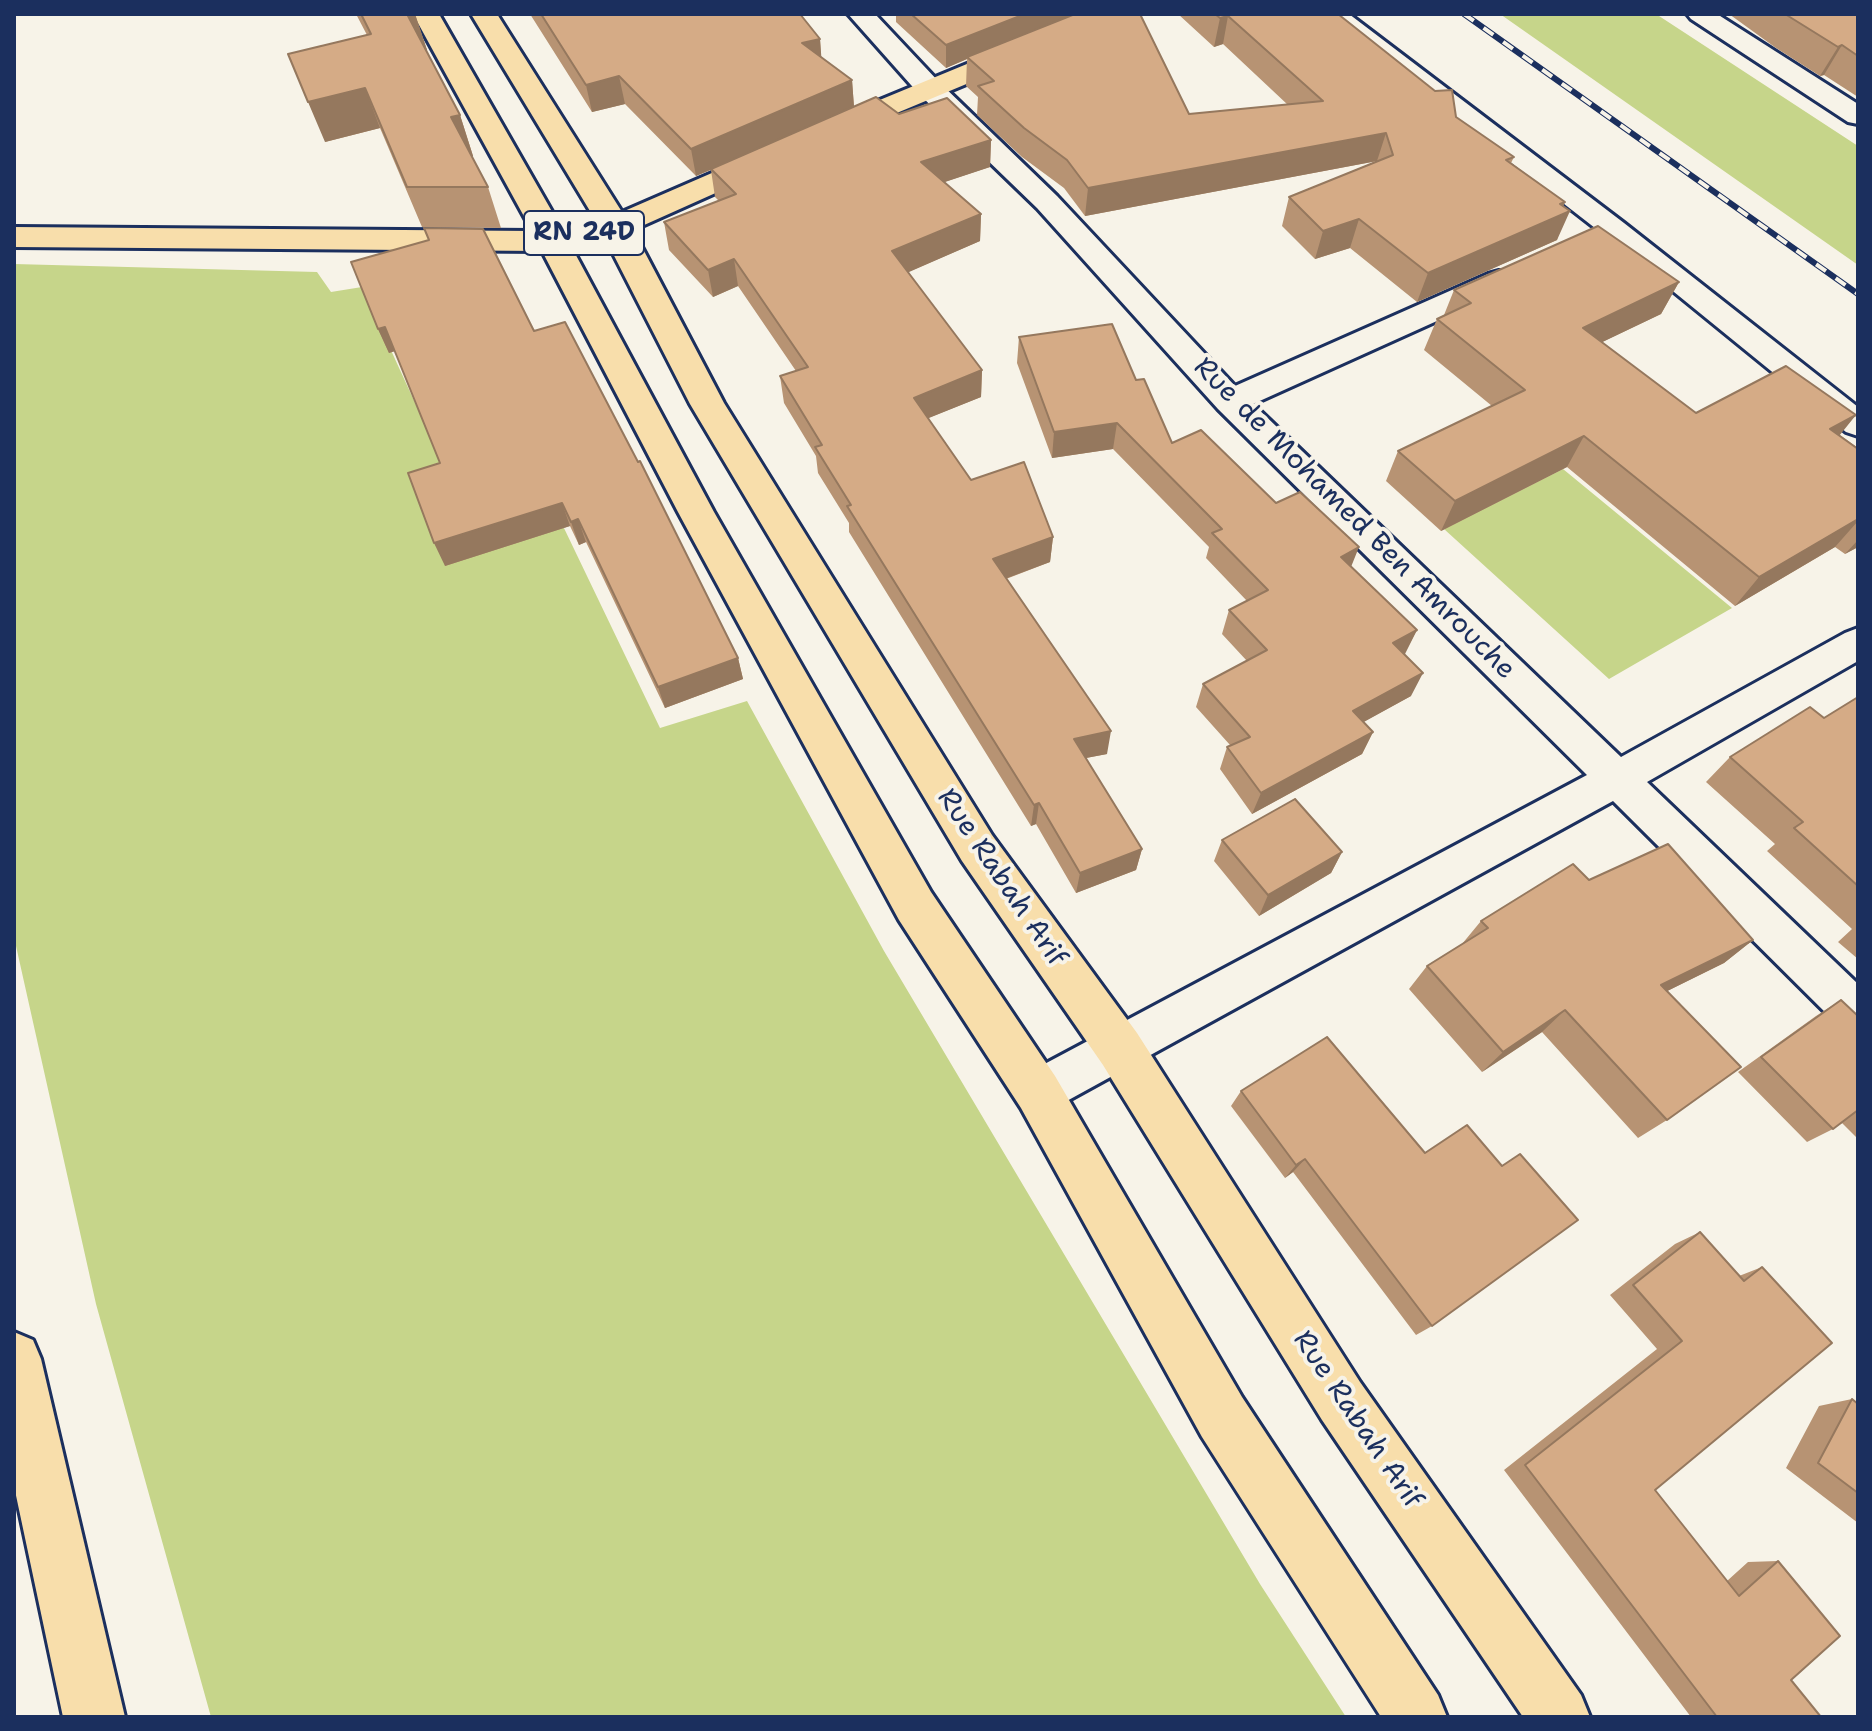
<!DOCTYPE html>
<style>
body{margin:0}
#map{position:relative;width:1872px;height:1731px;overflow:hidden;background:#f7f3e8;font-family:"Shantell Sans",sans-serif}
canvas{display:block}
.frame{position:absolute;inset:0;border:16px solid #1b2f5e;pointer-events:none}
</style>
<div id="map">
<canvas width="1872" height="1731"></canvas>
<div class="frame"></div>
</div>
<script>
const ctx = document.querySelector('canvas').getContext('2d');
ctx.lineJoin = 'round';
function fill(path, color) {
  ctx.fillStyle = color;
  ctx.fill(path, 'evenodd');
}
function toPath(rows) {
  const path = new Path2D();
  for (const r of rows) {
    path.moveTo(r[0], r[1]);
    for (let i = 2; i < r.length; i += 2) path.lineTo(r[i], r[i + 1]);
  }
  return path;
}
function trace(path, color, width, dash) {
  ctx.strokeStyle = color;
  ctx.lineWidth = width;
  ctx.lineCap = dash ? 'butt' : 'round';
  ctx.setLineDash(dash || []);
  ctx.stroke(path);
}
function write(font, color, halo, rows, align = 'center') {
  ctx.font = font + ' "Shantell Sans",sans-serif';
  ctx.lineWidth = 8;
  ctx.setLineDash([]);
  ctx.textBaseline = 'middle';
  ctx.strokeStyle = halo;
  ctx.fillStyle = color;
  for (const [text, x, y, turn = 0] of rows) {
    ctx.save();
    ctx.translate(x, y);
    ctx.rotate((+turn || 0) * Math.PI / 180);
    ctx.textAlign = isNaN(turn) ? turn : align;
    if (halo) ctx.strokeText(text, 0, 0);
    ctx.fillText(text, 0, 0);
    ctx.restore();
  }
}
const green = toPath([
 [1500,14,1656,14,1858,146,1858,265],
 [14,264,317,272,331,292,362,287,422,418,526,449,660,728,747,701,884,951,1260,1584,1346,1717,211,1717,96,1304,14,937],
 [1563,469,1732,608,1609,679,1444,529]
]);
const street = toPath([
 [848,14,875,14,939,82,1057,196,1235,386,1488,274,1499,271,1510,274,1514,281,1510,288,1253,404,1621,757,1845,633,1858,628,1858,661,1647,782,1858,984,1858,1035,1842,1029,1613,801,1054,1108,1038,1114,1022,1108,1015,1092,1022,1076,1587,775,1218,409,1037,208,919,94,848,14],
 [1320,14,1349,14,1624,223,1858,407,1858,436,1846,432,1604,235,1320,14],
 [1687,14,1717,14,1858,104,1858,124,1848,122,1691,19,1687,14]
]);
const primary = toPath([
 [413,14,439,14,562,229,596,221,471,14,497,14,622,212,758,153,768,150,778,153,783,159,778,165,633,230,724,403,992,835,1137,1033,1360,1382,1581,1695,1590,1717,1523,1717,1322,1420,1103,1065,962,861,690,404,605,238,571,246,714,512,931,892,1055,1076,1242,1397,1438,1695,1447,1717,1381,1717,1202,1437,1021,1108,899,920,678,512,542,251,14,247,14,227,532,231,413,14],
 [1088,14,1124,14,1120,20,844,135,834,138,824,135,819,129,824,123,1088,14]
]);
const highway = toPath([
 [14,1332,33,1340,41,1359,125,1717,63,1717,14,1486,14,1332]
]);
const rail = toPath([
 [1464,14,1858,294]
]);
const wall = toPath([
 [356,14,415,14,427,50,426,50,460,115,473,156,471,156,488,187,501,228,422,227,380,128,325,142,367,35],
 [530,14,800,14,820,39,821,57,852,80,854,107,899,114,991,140,990,167,944,182,981,214,980,241,908,272,982,370,981,397,928,418,971,480,1053,537,1050,562,1006,579,1107,754,1086,758,1142,849,1136,870,1076,893,1036,824,1031,826,849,532,849,523,818,473,816,456,784,403,780,376,796,371,738,286,713,297,669,250,664,222,719,201,715,197,711,170,696,176,625,104,592,112],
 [896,14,1140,14,1189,114,1288,105,1223,44,1214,47,1178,14,1338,14,1456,117,1514,157,1511,163,1565,202,1563,206,1557,240,1417,302,1350,248,1315,259,1282,226,1289,197,1377,161,1085,216,1064,188,1022,157,977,115,978,97,966,86,967,59,946,68,896,22],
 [1729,14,1858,14,1858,97,1824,75,1820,76,1776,48],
 [1679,282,1661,314,1602,342,1696,413,1840,435,1858,448,1858,547,1845,554,1835,547,1735,606,1567,467,1441,531,1386,481,1398,451,1492,406,1424,350,1437,319,1444,315,1454,290],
 [378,329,534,331,738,658,743,679,665,708,586,542,579,545,570,526,445,566,440,463,395,351,389,353],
 [1019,337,1136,380,1172,443,1276,503,1351,567,1417,630,1404,654,1411,696,1363,722,1373,732,1362,754,1252,814,1220,769,1227,747,1230,745,1196,707,1203,684,1247,661,1222,634,1229,610,1247,601,1206,558,1209,547,1113,449,1052,458,1017,363],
 [1858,697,1858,959,1838,942,1852,929,1767,851,1775,844,1706,782,1730,757,1824,718],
 [1222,840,1342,852,1331,873,1259,916,1214,861],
 [1589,880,1753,940,1724,963,1667,991,1667,1120,1638,1138,1542,1032,1482,1072,1409,989,1427,966,1462,944,1481,921],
 [1841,1000,1858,1016,1858,1139,1842,1123,1833,1129,1807,1142,1738,1072,1816,1016],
 [1327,1037,1432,1326,1416,1335,1293,1172,1285,1178,1231,1106,1241,1091],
 [1700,1232,1739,1276,1762,1267,1655,1490,1727,1581,1748,1562,1778,1561,1791,1680,1821,1717,1691,1717,1504,1470,1657,1349,1610,1295,1675,1244],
 [1852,1399,1858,1404,1858,1523,1786,1468,1819,1406]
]);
const shadedWall = toPath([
 [406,14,415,14,427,50,419,52],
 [1025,14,1079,14,967,57,967,59,946,68,946,45],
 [1228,16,1223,44,1214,47,1220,18],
 [820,39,822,66,802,43],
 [1842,45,1824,75,1820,76,1838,47],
 [619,76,625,104,592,112,586,85],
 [852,80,854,107,696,176,691,149],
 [365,88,380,128,325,142,308,102],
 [460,115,473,156,465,158,451,117],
 [1386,133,1377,161,1085,216,1088,188],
 [991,140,990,167,921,190,921,162],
 [1565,202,1559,216,1570,211,1557,240,1417,302,1428,273],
 [981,214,980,241,893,279,892,251],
 [1359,219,1350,248,1315,259,1323,231],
 [734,259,738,286,713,297,708,270],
 [1679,282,1661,314,1567,359,1583,328],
 [385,327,395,351,389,353,378,329],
 [982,370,981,397,914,424,914,398],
 [1856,415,1831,446,1830,429],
 [1117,423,1113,449,1052,458,1054,432],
 [1584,436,1567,467,1441,531,1455,501],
 [562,503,570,526,445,566,434,543],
 [578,519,586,542,579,545,571,522],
 [1858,519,1858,521,1835,547,1735,606,1759,577],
 [1053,537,1050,562,991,584,993,559],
 [1858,540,1858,547,1845,554],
 [1359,547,1349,572,1341,557],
 [1417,630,1405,654,1382,666,1393,643],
 [738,658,743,679,665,708,658,687],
 [1423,673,1411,696,1342,734,1353,711],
 [1111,731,1107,754,1070,761,1074,739],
 [1373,732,1362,754,1252,814,1261,793],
 [1039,803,1036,824,1031,826,1034,805],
 [1142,849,1136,870,1076,893,1080,873],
 [1342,852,1331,873,1259,916,1268,895],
 [1753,940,1724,963,1635,1007,1661,985],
 [1565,1010,1542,1032,1482,1072,1503,1052],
 [1305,1159,1293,1172,1285,1178,1296,1165]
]);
const building = toPath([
 [361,14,407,14,460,115,451,117,488,187,407,187,365,88,308,102,288,54,371,34,361,14],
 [541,14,800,14,820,39,802,43,852,80,691,149,619,76,586,85,541,14],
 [911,14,1025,14,946,45,911,14],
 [1075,14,1140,14,1189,114,1323,101,1228,16,1220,18,1215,14,1338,14,1435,91,1452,90,1456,117,1514,157,1506,160,1565,202,1560,204,1570,211,1428,273,1359,219,1323,231,1289,197,1393,155,1386,133,1088,188,1067,160,1024,128,978,86,994,81,967,57,1075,14],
 [1785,14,1858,14,1858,56,1842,45,1838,47,1785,14],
 [876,97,899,114,947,98,991,140,921,162,981,214,892,251,982,370,914,398,971,480,1024,462,1053,537,993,559,1111,731,1074,739,1142,849,1080,873,1039,803,1034,805,847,506,851,505,815,447,822,445,780,376,808,367,734,259,708,270,664,222,736,194,711,169,876,97],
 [1598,226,1679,282,1583,328,1696,413,1786,366,1856,415,1830,429,1858,449,1858,519,1759,577,1584,436,1455,501,1398,451,1525,390,1437,319,1471,303,1454,290,1598,226],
 [424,228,483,229,534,331,565,322,638,462,640,461,738,658,658,687,578,519,571,522,562,503,434,543,408,473,440,463,385,327,378,329,351,262,429,240,424,228],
 [1112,324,1136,380,1144,379,1172,443,1201,430,1276,503,1300,492,1359,547,1341,557,1417,630,1393,643,1423,673,1353,711,1373,732,1261,793,1227,747,1250,737,1203,684,1267,650,1229,610,1268,590,1212,533,1222,529,1117,423,1054,432,1019,337,1112,324],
 [1858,697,1858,886,1794,828,1803,822,1730,757,1810,707,1824,718,1858,697],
 [1295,799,1342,852,1268,895,1222,840,1295,799],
 [1668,844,1753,940,1661,985,1741,1067,1667,1120,1565,1010,1503,1052,1427,966,1488,928,1481,921,1573,864,1589,880,1668,844],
 [1841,1000,1858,1016,1858,1110,1833,1129,1761,1057,1841,1000],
 [1327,1037,1425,1153,1467,1125,1502,1166,1520,1154,1578,1220,1432,1326,1305,1159,1296,1165,1241,1091,1327,1037],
 [1700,1232,1744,1281,1762,1267,1832,1343,1655,1490,1739,1596,1778,1561,1840,1636,1791,1680,1821,1717,1717,1717,1525,1465,1682,1341,1633,1285,1700,1232],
 [1852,1399,1858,1404,1858,1493,1818,1463,1852,1399]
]);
const shields = [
 [584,233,120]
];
const shieldNames = [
 ["RN 24D",584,233]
];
const streetNames = [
 ["Rue de Mohamed Ben Amrouche",1354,519,45],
 ["Rue Rabah Arif",1001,878,56],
 ["Rue Rabah Arif",1357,1420,56]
];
fill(green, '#c6d58a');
trace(street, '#1b2f5e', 6);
trace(primary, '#1b2f5e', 6);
trace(highway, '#1b2f5e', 6);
fill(street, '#f7f3e8');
fill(primary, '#f8deab');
fill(highway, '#f8deab');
trace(rail, '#1b2f5e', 6);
trace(rail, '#f7f3e8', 4, [12]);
fill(wall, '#b79373');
fill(shadedWall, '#95785e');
fill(building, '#d5ab86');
trace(building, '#95785e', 2);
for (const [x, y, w] of shields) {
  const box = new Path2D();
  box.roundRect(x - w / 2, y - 22, w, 44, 6);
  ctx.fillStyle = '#f7f3e8';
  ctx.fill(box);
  trace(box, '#1b2f5e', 2);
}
write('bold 26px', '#1b2f5e', null, shieldNames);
write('28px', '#1b2f5e', '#f7f3e8', streetNames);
</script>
